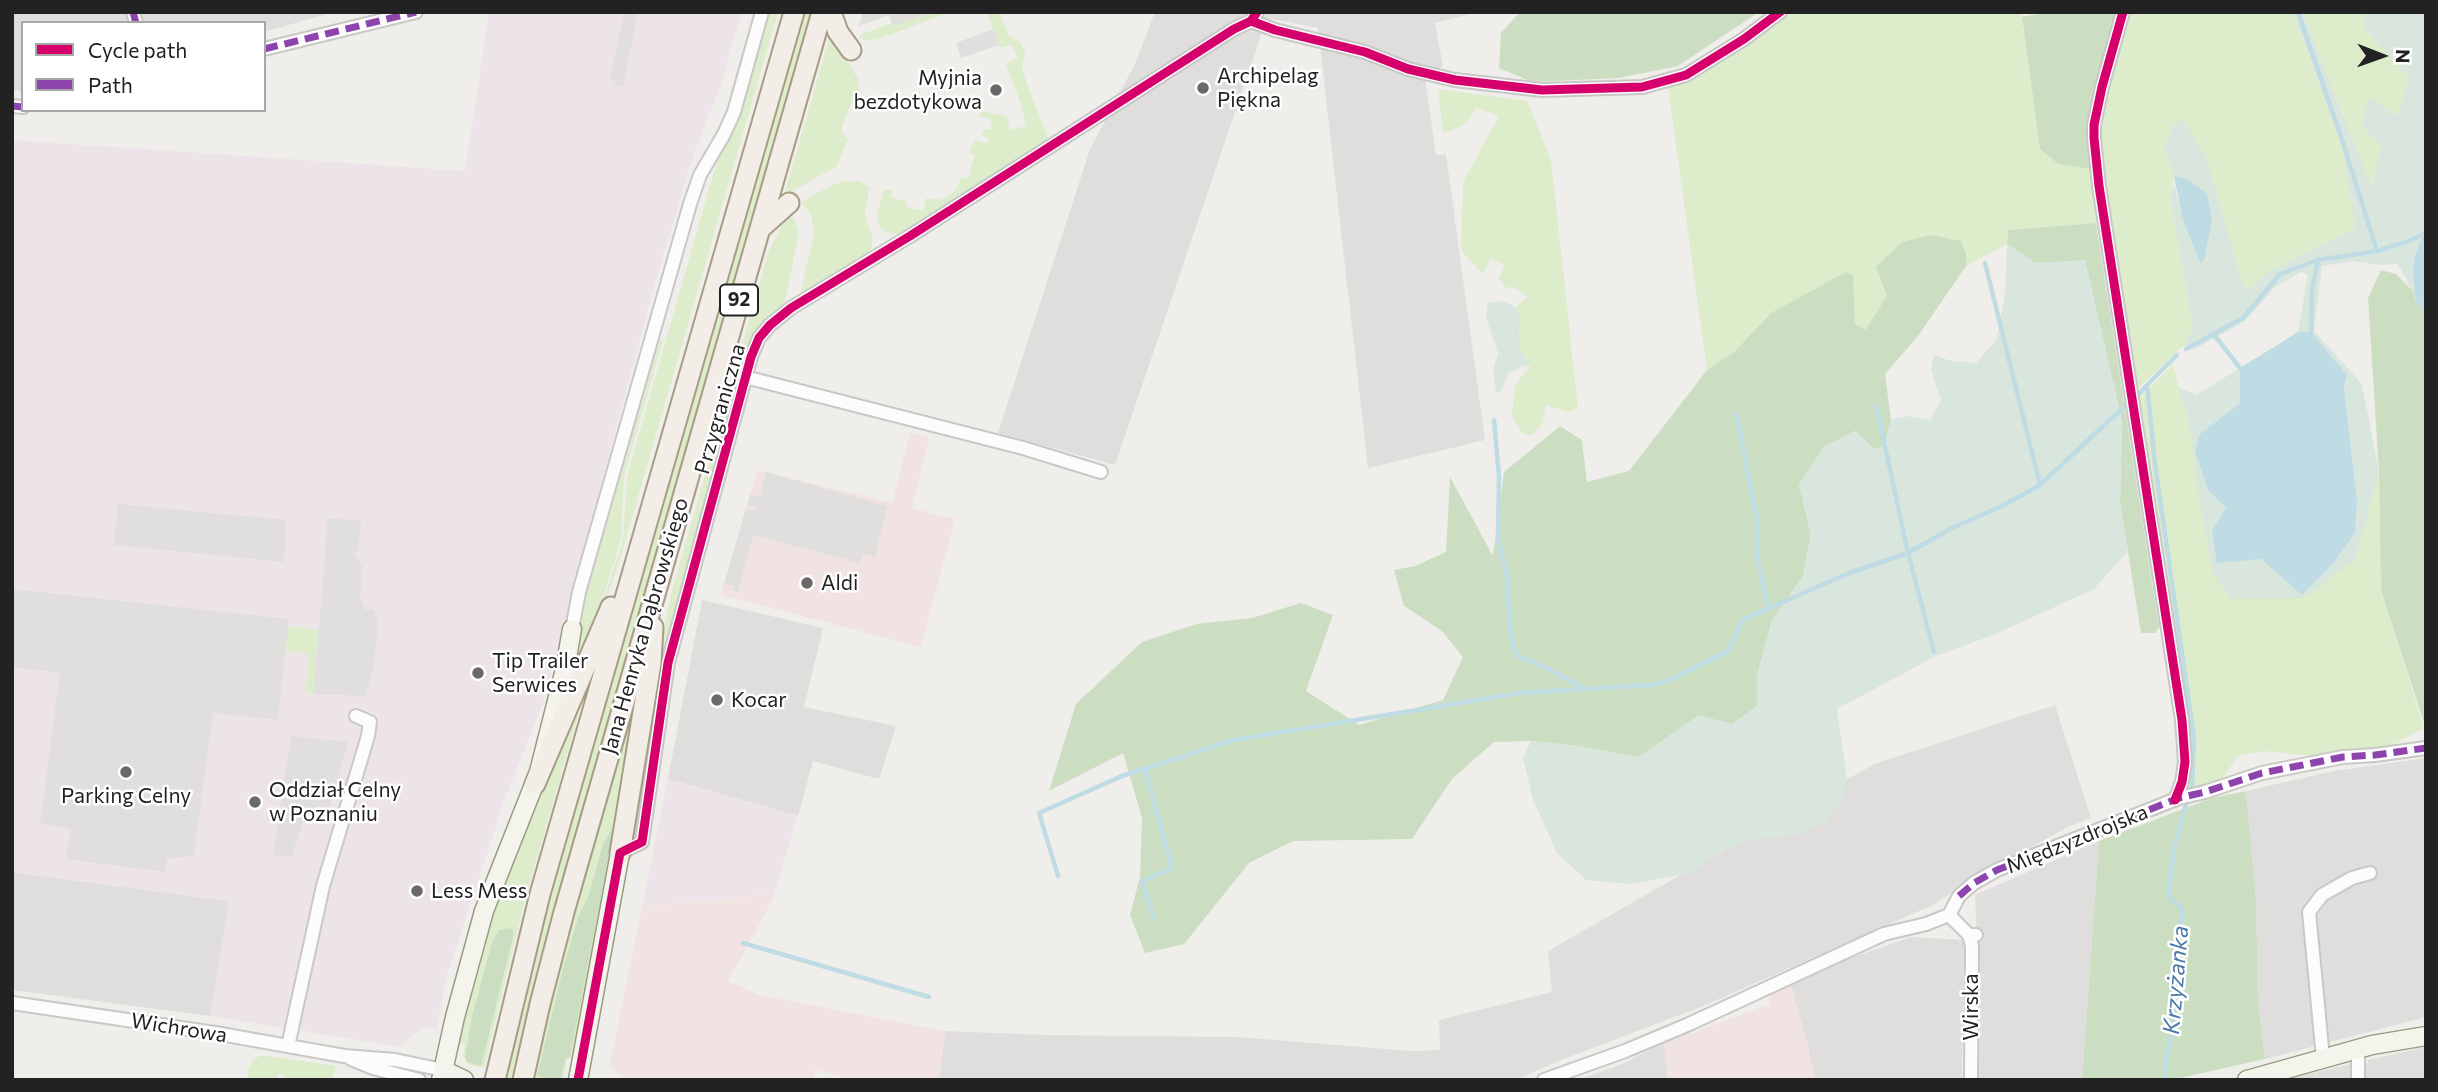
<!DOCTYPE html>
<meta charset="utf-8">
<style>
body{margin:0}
#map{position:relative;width:2438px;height:1092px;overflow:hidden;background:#f0eeeb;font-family:Commissioner,sans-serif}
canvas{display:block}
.frame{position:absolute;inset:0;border:14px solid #222;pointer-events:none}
.legend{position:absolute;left:21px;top:21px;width:245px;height:91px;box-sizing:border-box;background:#fff;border:2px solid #a7a7a7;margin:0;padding:9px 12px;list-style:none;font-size:21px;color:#222}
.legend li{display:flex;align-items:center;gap:14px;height:35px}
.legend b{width:35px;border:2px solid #a7a7a7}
.north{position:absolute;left:2347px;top:21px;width:70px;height:70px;-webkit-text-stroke:5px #fff;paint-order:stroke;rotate:91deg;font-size:19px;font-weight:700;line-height:28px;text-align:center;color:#222}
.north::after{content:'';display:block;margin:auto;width:24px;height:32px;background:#222;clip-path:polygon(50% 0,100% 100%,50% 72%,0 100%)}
</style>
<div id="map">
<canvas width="2438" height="1092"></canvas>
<div class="frame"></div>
<ul class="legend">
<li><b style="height:9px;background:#d6006c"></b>Cycle path</li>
<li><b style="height:9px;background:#8e44ad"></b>Path</li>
</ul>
<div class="north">N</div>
</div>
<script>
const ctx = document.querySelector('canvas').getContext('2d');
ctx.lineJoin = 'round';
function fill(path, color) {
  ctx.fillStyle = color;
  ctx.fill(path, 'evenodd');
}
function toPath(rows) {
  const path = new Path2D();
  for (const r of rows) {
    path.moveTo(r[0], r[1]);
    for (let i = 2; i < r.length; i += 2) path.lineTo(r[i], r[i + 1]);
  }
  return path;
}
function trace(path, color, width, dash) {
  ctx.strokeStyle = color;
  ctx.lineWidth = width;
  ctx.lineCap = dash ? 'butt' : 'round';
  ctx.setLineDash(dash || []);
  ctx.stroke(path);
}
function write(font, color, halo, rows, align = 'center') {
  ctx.font = font + ' Commissioner,sans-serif';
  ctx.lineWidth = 5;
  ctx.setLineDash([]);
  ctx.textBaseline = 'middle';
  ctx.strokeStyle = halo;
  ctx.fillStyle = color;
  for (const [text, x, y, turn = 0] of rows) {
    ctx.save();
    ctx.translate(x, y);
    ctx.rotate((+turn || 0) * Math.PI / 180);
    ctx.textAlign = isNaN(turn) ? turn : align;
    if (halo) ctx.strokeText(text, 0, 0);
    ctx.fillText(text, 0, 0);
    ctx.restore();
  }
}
const residential = toPath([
 [12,12,334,12,264,32,264,23,23,23,23,91,12,90],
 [863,12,931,12,893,27,889,15,859,26],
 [1155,12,1478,12,1435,23,1443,66,1425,77,1436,155,1446,154,1485,440,1368,468,1318,28,1267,18,1115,465,998,433,1090,149,1135,64],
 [702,600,823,628,804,707,896,726,879,779,813,761,798,816,668,779],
 [2055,705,2091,818,2068,827,1968,881,1935,904,1701,1007,1561,1060,1522,1077,1513,1080,939,1080,945,1031,1046,1035,1238,1037,1410,1051,1440,1050,1439,1020,1552,992,1548,951,1874,764],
 [2426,758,2426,1017,2265,1059,2258,1001,2256,898,2246,791,2334,771],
 [2099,841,2082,1080,1979,1080,1980,1019,1975,895],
 [12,872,229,901,210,1016,12,990],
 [1911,937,1964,940,1962,1080,1815,1080,1808,1046,1790,984,1828,966],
 [1664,1043,1668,1080,1577,1080,1620,1065],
 [2426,1047,2426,1080,2361,1080,2368,1060],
 [2351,1064,2351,1080,2284,1080]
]);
const commercial = toPath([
 [910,433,929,438,912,508,955,519,921,647,721,595,757,470,892,503],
 [776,894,728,981,759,995,945,1031,939,1080,854,1080,815,1070,813,1080,629,1080,609,1068,642,907],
 [1790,984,1808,1046,1815,1080,1668,1080,1664,1043,1770,1004,1769,995]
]);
const industrial = toPath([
 [489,12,742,12,721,84,691,162,652,294,542,706,505,799,447,975,437,1029,421,1028,400,1047,210,1016,229,901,12,872,12,140,465,171],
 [668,779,798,816,774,894,642,907]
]);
const grass = toPath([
 [765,12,778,12,621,556,600,618,597,620,623,540,627,477,713,175],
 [802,12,814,12,515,1080,502,1080,535,941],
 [931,12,950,12,878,39,867,41,859,38,860,35,892,23,894,26],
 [987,12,1000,12,1008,35,1020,42,1025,51,1022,70,1049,141,908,231,899,234,887,233,879,225,877,217,884,190,893,190,891,197,907,202,906,207,923,211,926,198,937,200,946,198,956,190,961,177,968,179,975,155,969,153,974,140,987,144,989,139,982,135,984,129,990,130,992,120,979,116,981,111,1007,116,1010,130,1026,126,1022,107,1006,64,1017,58,1012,45,1000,48],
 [1787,12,2021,12,2040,149,2058,164,2092,169,2096,223,2008,230,2007,244,1966,266,1966,254,1887,296,1865,330,1855,325,1853,277,1771,313,1734,352,1707,370,1668,87,1689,78],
 [2128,12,2293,12,2343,150,2355,229,2271,270,2245,293,2205,153,2164,150,2174,176,2170,197,2193,328,2183,346,2136,390,2108,214,2101,151,2104,100],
 [2302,12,2364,12,2363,27,2409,78,2397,116,2369,98,2361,125,2381,147,2372,190],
 [831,32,858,79,861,96,857,109,851,102,841,131,848,139,837,166,784,196],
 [1438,89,1527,101,1551,160,1578,408,1568,412,1546,405,1542,423,1532,435,1522,433,1512,416,1515,385,1531,365,1520,351,1519,315,1516,307,1528,297,1517,289,1505,287,1499,279,1504,265,1491,259,1483,274,1461,251,1463,182,1499,116,1476,108,1466,124,1443,134],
 [846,181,859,181,869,187,865,214,872,237,872,248,866,256,800,296,814,233,811,214,801,202,832,185],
 [787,216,793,218,799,232,786,297,779,310,764,322,748,349,707,493,666,648,640,815,636,828,634,825,656,667,671,594,769,250],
 [656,338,663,340,624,476,621,539,604,594,577,663,569,666,577,621],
 [2173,365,2189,424,2356,559,2379,472,2381,590,2424,728,2382,750,2351,750,2324,757,2263,751,2237,756,2225,776,2207,786,2193,788,2188,781,2186,729,2169,595,2137,401],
 [288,626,318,630,313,694,305,693,309,654,285,651],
 [645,659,575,1057,567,1059,563,1080,531,1079,548,1003],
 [577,707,579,712,526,896,484,1068,469,1065,463,1056,465,1044,457,1042,471,980,508,858],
 [260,1056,268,1056,336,1066,332,1080,283,1080,284,1075,278,1074,276,1080,248,1080,247,1071,250,1065,254,1059]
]);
const forest = toPath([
 [1520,12,1759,12,1678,66,1619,78,1532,82,1499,68,1501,33],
 [2049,12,2119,12,2092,169,2058,164,2040,149,2022,17],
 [2096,223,2159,627,2155,633,2141,633,2120,503,2122,421,2085,261,2035,263,2007,244,2008,230],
 [1931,235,1961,241,1966,254,1966,266,1918,336,1885,374,1891,420,1885,444,1879,448,1873,448,1855,431,1824,447,1799,485,1811,534,1803,576,1772,621,1757,676,1757,706,1732,724,1698,716,1639,757,1577,746,1531,741,1494,742,1452,779,1412,839,1293,841,1249,863,1184,944,1145,953,1130,915,1140,877,1142,818,1123,753,1049,791,1076,704,1142,642,1197,624,1252,618,1301,603,1333,615,1306,691,1359,725,1443,700,1463,657,1442,631,1404,606,1394,570,1415,566,1446,552,1450,477,1493,556,1504,472,1560,426,1582,440,1587,482,1629,471,1707,370,1734,352,1771,313,1846,272,1853,276,1855,324,1865,330,1887,296,1876,267,1902,242],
 [2381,270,2396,274,2413,291,2416,301,2426,316,2426,729,2381,590,2379,472,2368,298],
 [2246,791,2256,898,2258,1001,2265,1059,2171,1080,2082,1080,2099,841,2212,798],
 [611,830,612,832,607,865,570,1057,566,1058,560,1080,537,1076,564,965,579,915,589,895,603,844],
 [511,928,514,932,481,1066,467,1062,465,1058,472,1016,492,943,499,930]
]);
const wetland = toPath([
 [2293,12,2302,12,2372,188,2381,147,2361,125,2369,97,2397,116,2409,78,2363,27,2364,12,2426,12,2426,163,2423,166,2426,193,2426,316,2398,264,2380,265,2354,261,2322,266,2314,331,2362,384,2379,472,2356,559,2304,598,2231,599,2212,571,2195,474,2189,424,2179,388,2196,395,2240,368,2240,403,2200,434,2208,490,2226,508,2218,563,2261,559,2302,595,2357,500,2344,388,2311,332,2298,332,2308,275,2301,272,2275,287,2245,321,2193,350,2183,346,2193,328,2170,197,2174,183,2183,220,2200,263,2188,179,2174,176,2164,150,2173,124,2182,120,2205,153,2245,292,2271,270,2355,229,2343,150],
 [2007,244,2035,263,2085,260,2122,421,2120,503,2128,551,2094,589,1996,634,1936,656,1837,709,1847,779,1842,798,1828,821,1790,837,1759,838,1721,851,1691,873,1631,884,1586,880,1557,853,1533,800,1523,758,1531,741,1577,746,1639,757,1699,715,1732,724,1757,706,1757,676,1772,621,1803,576,1811,535,1799,485,1824,447,1856,431,1873,448,1879,448,1885,444,1891,420,1909,416,1930,420,1941,400,1931,370,1934,355,1951,361,1976,363,1996,340,2005,295],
 [1504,301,1516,307,1519,315,1520,351,1531,365,1522,366,1508,374,1501,393,1496,392,1493,369,1498,354,1486,317,1488,303]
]);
const parking = toPath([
 [624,12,638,12,623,87,615,87,616,82,610,79],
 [993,29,999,45,961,58,956,43],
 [766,472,887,506,874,560,872,556,863,553,860,563,753,535,738,592,733,591,734,586,724,584,746,508,753,510,757,508,747,505,750,495,760,497],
 [118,504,286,520,284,562,114,545],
 [327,518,361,521,358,552,354,553,362,567,360,597,365,610,374,609,378,626,374,665,366,696,313,694,324,572],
 [12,589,289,619,278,720,213,713,194,855,167,859,165,872,66,859,71,829,40,823,60,673,12,667],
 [291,736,348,742,327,817,307,810,291,857,273,856]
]);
const water = toPath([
 [2174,176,2188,179,2207,194,2212,219,2204,260,2200,263,2183,220],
 [2426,226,2426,316,2416,301,2413,275,2414,259],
 [2298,332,2311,332,2347,375,2344,388,2357,500,2355,532,2333,564,2302,595,2261,559,2217,563,2212,531,2226,508,2208,490,2195,452,2200,434,2240,403,2240,368]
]);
const stream = toPath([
 [2298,12,2344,146,2377,251],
 [1985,263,2040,485],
 [2311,332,2312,290,2318,260],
 [2215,336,2240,368],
 [2186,349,2243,318,2280,274,2318,260,2377,251,2409,241,2426,233],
 [2177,355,2147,385,2155,464,2194,738,2192,789],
 [2139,394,2147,385],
 [1876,405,1908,553,1934,652],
 [1736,413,1758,525,1757,555,1768,608],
 [1494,420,1499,477,1498,538,1507,577,1511,638,1517,656,1547,668,1582,688],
 [1145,769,1172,868,1142,882,1154,919],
 [1058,876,1039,813,1122,776,1234,740,1520,693,1651,685,1667,681,1728,651,1742,620,1849,573,1908,553,1954,527,2002,506,2040,485,2128,403],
 [743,943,929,997],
 [2165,1080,2166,1060,2174,1022,2176,938,2183,912,2180,907,2169,897,2169,891,2174,848,2186,804]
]);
const street = toPath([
 [133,12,136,23],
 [2123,12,2102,87,2094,125,2094,138,2099,186,2182,720,2185,762,2182,782,2175,800],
 [1251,21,1275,30,1365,52,1408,69,1455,80,1542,90,1642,87,1686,75,1744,39,1780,12],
 [264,49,416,12],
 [12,106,23,107],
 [745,377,1023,448,1101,472],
 [572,629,579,592,690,204,700,175,724,134,734,112,762,12],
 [620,853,642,842,668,663,751,357,759,338,770,325,791,308,910,236,1234,29,1251,21,1257,12],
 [1969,935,1972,946,1971,1080],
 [1976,935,1969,935,1949,915,1959,896,1974,883,1997,870,2179,798,2205,792,2262,773,2343,757,2375,755,2426,748],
 [12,1003,215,1033,344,1056,395,1060,443,1070],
 [288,1046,323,886,368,736,370,722,356,716],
 [2358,1049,2358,1080],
 [2323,1058,2309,912,2322,895,2352,878,2370,873],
 [351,1059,373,1068,419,1080],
 [1544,1080,1625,1051,1687,1025,1884,934,1926,924,1949,915]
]);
const secondary = toPath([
 [443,1070,464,1080],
 [441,1080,455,1017,484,911,539,772,565,669,572,629],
 [578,1080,620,853],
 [2247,1080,2372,1045,2426,1036]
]);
const primary = toPath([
 [831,12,838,32,851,50],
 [761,228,789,203],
 [535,784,611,607],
 [620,853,651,663,653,627],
 [495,1080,540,894,794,12],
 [523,1080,540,1004,564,912,822,12]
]);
const quiet = toPath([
 [133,12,136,23],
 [264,49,416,12],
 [12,106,23,107],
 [1959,896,1974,883,1997,870,2179,798,2205,792,2262,773,2343,757,2375,755,2426,748]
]);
const cycleway = toPath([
 [2123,12,2102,87,2094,125,2094,138,2099,186,2182,720,2185,762,2182,782,2175,800],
 [1251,21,1275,30,1365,52,1408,69,1455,80,1542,90,1642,87,1686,75,1744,39,1780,12],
 [578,1080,620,853,642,842,668,663,751,357,759,338,770,325,791,308,910,236,1234,29,1251,21,1257,12]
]);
const markers = [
 [1203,88,7,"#6a6968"],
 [996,90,7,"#6a6968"],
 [807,583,7,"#6a6968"],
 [478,673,7,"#6a6968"],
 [717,700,7,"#6a6968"],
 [126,772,7,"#6a6968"],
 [255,802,7,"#6a6968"],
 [417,891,7,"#6a6968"]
];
const shields = [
 [739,300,38]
];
const shieldNames = [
 ["92",739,300]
];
const poiNames = [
 ["Archipelag",1217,76],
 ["Piękna",1217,100],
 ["Myjnia",982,78,"right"],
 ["bezdotykowa",982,102,"right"],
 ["Aldi",821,583],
 ["Tip Trailer",492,661],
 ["Serwices",492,685],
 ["Kocar",731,700],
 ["Oddział Celny",269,790],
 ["w Poznaniu",269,814],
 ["Parking Celny",126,796,"center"],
 ["Less Mess",431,891]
];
const streetNames = [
 ["Przygraniczna",720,409,-74],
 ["Jana Henryka Dąbrowskiego",645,626,-74],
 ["Międzyzdrojska",2077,839,-22],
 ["Wirska",1971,1007,-90],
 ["Wichrowa",179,1028,9]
];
const waterNames = [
 ["Krzyżanka",2176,980,-85]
];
fill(residential, '#dfdedc');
fill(commercial, '#f1e3e1');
fill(industrial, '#ede4e9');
fill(grass, '#ddeccb');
fill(forest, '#cbdec1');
fill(wetland, '#d9e6de');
fill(parking, '#e0dfde');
fill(water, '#bfdbe3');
trace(stream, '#bfdbe3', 4.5);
trace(street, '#c9c8c7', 16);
trace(secondary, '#999a82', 21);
trace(primary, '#a79c86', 23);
trace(street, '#fdfcfc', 12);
trace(secondary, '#f4f4ed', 18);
trace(primary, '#f3ede7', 19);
trace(quiet, '#8e44ad', 7, [14, 7]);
trace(cycleway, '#d6006c', 9);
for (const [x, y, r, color] of markers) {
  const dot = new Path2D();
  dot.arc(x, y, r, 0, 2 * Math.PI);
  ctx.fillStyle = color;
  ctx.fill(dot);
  trace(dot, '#fff', 2.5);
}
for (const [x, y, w] of shields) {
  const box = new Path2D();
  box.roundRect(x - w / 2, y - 15.5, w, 31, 5);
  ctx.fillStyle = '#fff';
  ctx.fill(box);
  trace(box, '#222', 2);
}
write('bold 19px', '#222', null, shieldNames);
write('21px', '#222', '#fff', poiNames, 'left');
write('21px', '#222', '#fff', streetNames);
write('italic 23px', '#4a7aab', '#fff', waterNames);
</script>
